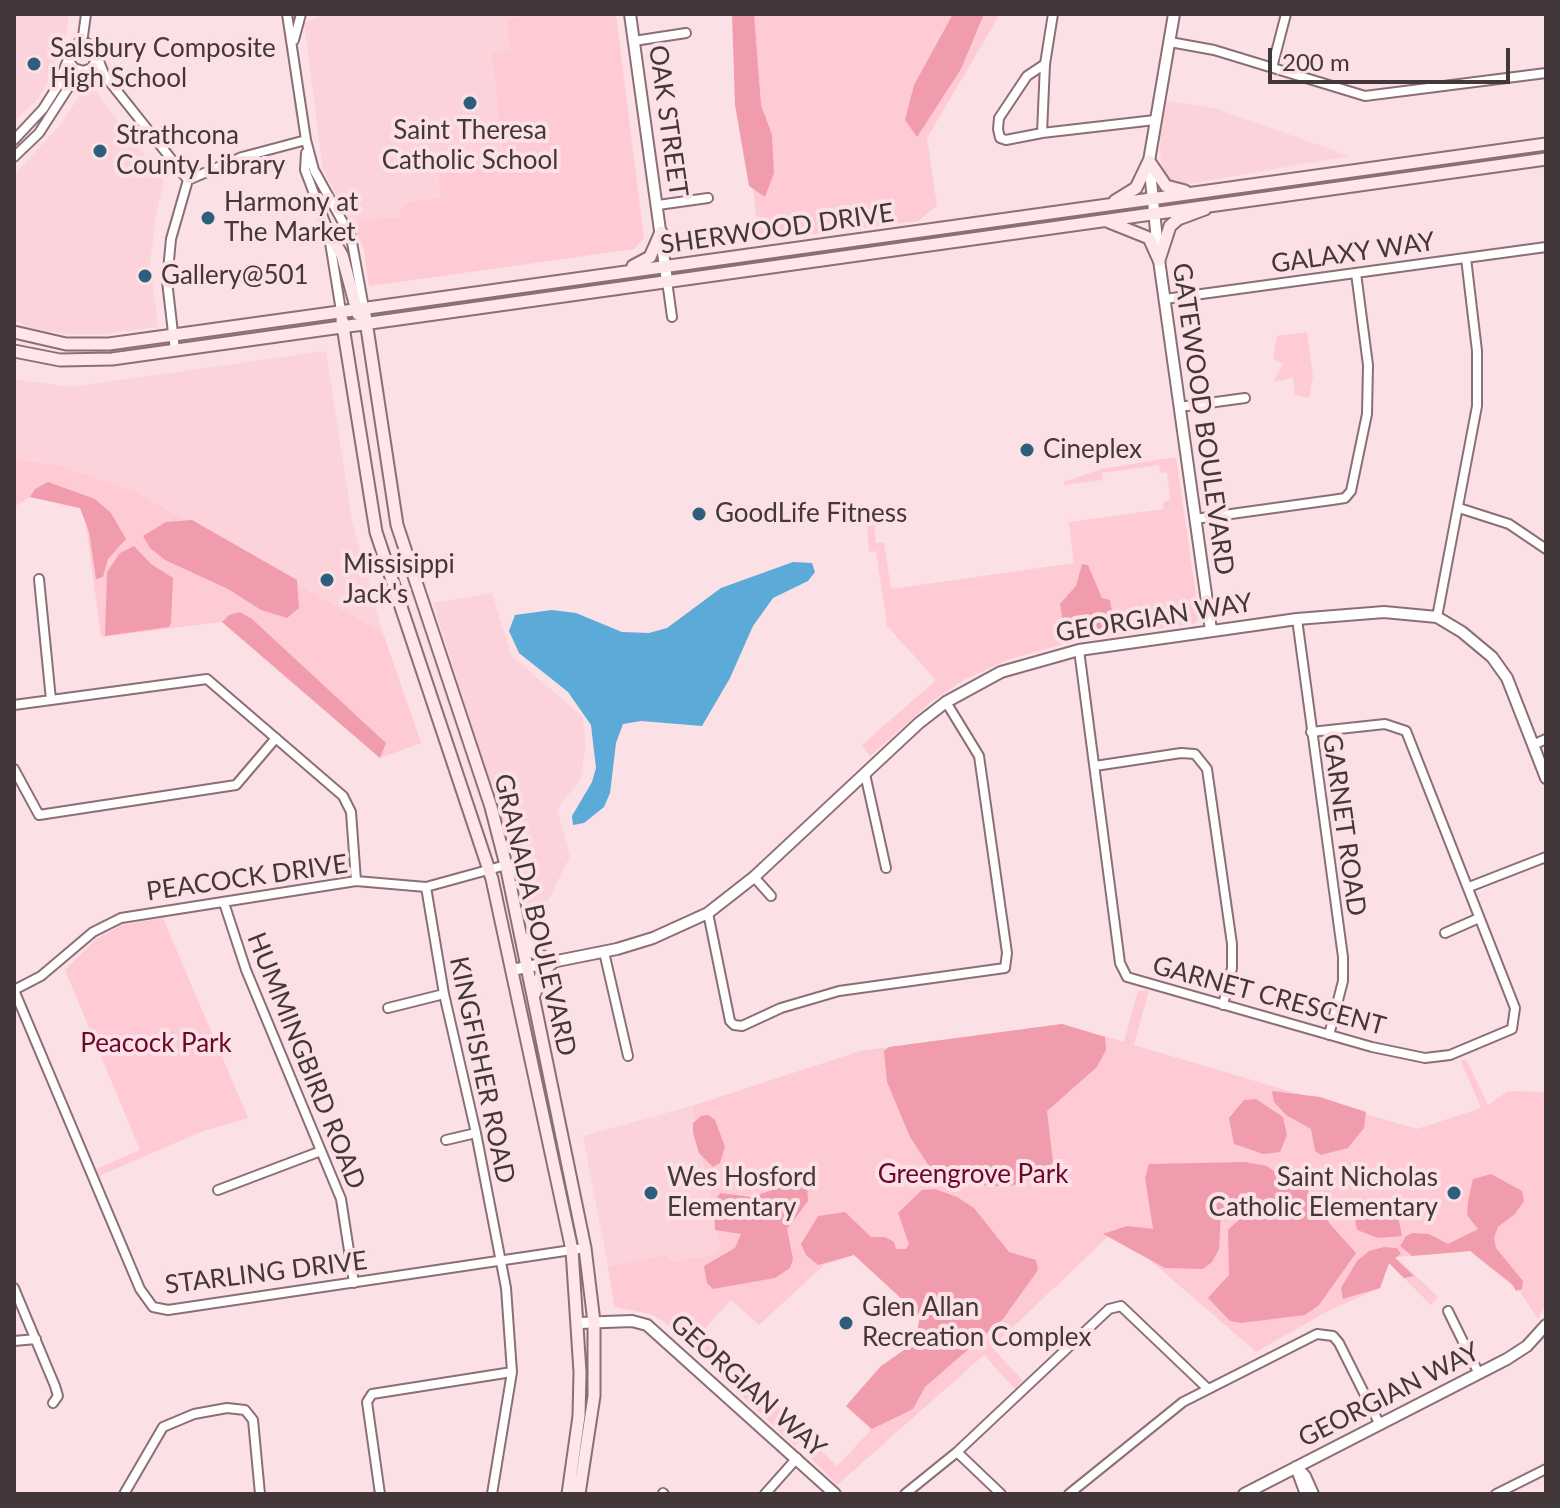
<!DOCTYPE html>
<style>
body{margin:0}
#map{position:relative;width:1560px;height:1508px;overflow:hidden;background:#fbe0e5;font-family:Lato,sans-serif}
canvas{display:block}
.frame{position:absolute;inset:0;border:16px solid #443739;pointer-events:none}
.scale{position:absolute;left:1268px;top:48px;width:242px;height:36px;box-sizing:border-box;border:4px solid #443739;border-top:0;padding-left:10px;font-size:24px;line-height:28px;white-space:nowrap;color:#443739;-webkit-text-stroke:6px #fbe0e5;paint-order:stroke}
</style>
<div id="map">
<canvas width="1560" height="1508"></canvas>
<div class="frame"></div>
<div class="scale">200 m</div>
</div>
<script>
const ctx = document.querySelector('canvas').getContext('2d');
ctx.lineJoin = 'round';
function fill(path, color) {
  ctx.fillStyle = color;
  ctx.fill(path, 'evenodd');
}
function toPath(rows) {
  const path = new Path2D();
  for (const r of rows) {
    path.moveTo(r[0], r[1]);
    for (let i = 2; i < r.length; i += 2) path.lineTo(r[i], r[i + 1]);
  }
  return path;
}
function trace(path, color, width, dash) {
  ctx.strokeStyle = color;
  ctx.lineWidth = width;
  ctx.lineCap = dash ? 'butt' : 'round';
  ctx.setLineDash(dash || []);
  ctx.stroke(path);
}
function write(font, color, halo, rows, align = 'center') {
  ctx.font = font + ' Lato,sans-serif';
  ctx.lineWidth = 8;
  ctx.setLineDash([]);
  ctx.textBaseline = 'middle';
  ctx.strokeStyle = halo;
  ctx.fillStyle = color;
  for (const [text, x, y, turn = 0] of rows) {
    ctx.save();
    ctx.translate(x, y);
    ctx.rotate((+turn || 0) * Math.PI / 180);
    ctx.textAlign = isNaN(turn) ? turn : align;
    if (halo) ctx.strokeText(text, 0, 0);
    ctx.fillText(text, 0, 0);
    ctx.restore();
  }
}
const built = toPath([
 [14,14,69,14,66,40,55,56,53,73,38,99,14,121],
 [326,14,615,14,634,249,369,286,364,249,323,170,304,23],
 [93,88,164,181,156,215,150,264,158,327,103,334,67,334,30,328,14,320,14,175,62,123,81,93],
 [1164,100,1214,108,1350,156,1187,184,1168,181,1162,173,1160,149],
 [326,351,352,521,383,633,136,492,62,466,14,459,14,379,70,387],
 [492,593,511,655,582,716,586,745,580,780,557,809,570,856,535,927,433,603],
 [692,1106,720,1249,713,1255,671,1262,667,1254,608,1267,583,1136]
]);
const green = toPath([
 [539,14,616,14,644,238,634,249,369,286,364,249,354,226,359,221,400,217,399,210,411,202,441,198,438,168,504,159,492,53,510,50,507,19],
 [739,14,1000,14,927,138,937,206,918,221,758,241],
 [1307,332,1313,376,1309,398,1295,395,1293,378,1273,382,1283,364,1273,359,1277,336],
 [1176,457,1199,616,1196,623,1063,644,1007,660,964,680,932,701,870,756,862,745,936,680,887,626,876,551,869,552,867,523,874,522,876,543,884,543,891,589,1074,563,1068,517,1070,522,1163,509,1163,502,1170,500,1167,472,1160,473,1159,465,1102,473,1102,480,1064,485,1064,482,1101,469],
 [14,459,62,466,136,492,383,633,421,743,380,758,222,622,101,637,85,516,79,508,30,497,14,507],
 [163,918,248,1118,203,1131,99,1176,96,1169,140,1150,65,970,96,939,122,925],
 [1149,990,1134,1045,1417,1129,1481,1108,1461,1061,1466,1059,1488,1105,1508,1091,1546,1092,1546,1303,1538,1319,1520,1292,1470,1251,1396,1257,1438,1297,1431,1305,1389,1263,1380,1288,1326,1312,1256,1352,1115,1230,992,1347,1023,1381,1015,1389,984,1355,837,1485,808,1455,818,1448,837,1466,871,1430,846,1406,881,1366,907,1348,917,1332,920,1316,864,1263,854,1255,824,1265,759,1325,731,1300,700,1334,808,1434,795,1446,663,1321,651,1314,614,1307,608,1267,667,1254,671,1262,713,1255,720,1249,692,1106,860,1051,1062,1024,1124,1042,1138,991]
]);
const forest = toPath([
 [732,14,754,14,761,105,772,135,774,173,765,197,749,186,735,105],
 [953,14,984,14,961,69,917,137,905,120,914,85],
 [48,482,95,499,111,513,126,539,108,559,103,577,96,579,89,532,80,508,30,497,35,489],
 [192,520,297,580,299,608,287,618,261,610,228,589,165,560,150,548,143,536,166,522],
 [134,546,151,564,173,578,171,623,169,627,105,636,107,572,120,553],
 [1082,564,1088,565,1102,598,1110,600,1115,630,1069,634,1064,627,1060,604,1076,586],
 [240,612,252,619,386,743,380,758,222,622,229,615],
 [1062,1024,1105,1037,1106,1050,1097,1067,1047,1111,1053,1162,1043,1175,1011,1186,988,1186,931,1169,910,1137,887,1082,884,1051,889,1047],
 [1272,1091,1320,1097,1366,1112,1364,1128,1348,1148,1321,1155,1315,1151,1311,1129,1286,1115,1274,1102],
 [1256,1099,1283,1117,1287,1135,1280,1152,1263,1154,1234,1144,1229,1118,1244,1100],
 [708,1115,715,1120,725,1147,720,1163,713,1167,699,1153,693,1133,693,1123,701,1116],
 [1245,1162,1267,1166,1288,1182,1290,1190,1307,1189,1330,1224,1356,1253,1319,1305,1305,1315,1241,1323,1230,1321,1208,1298,1229,1275,1228,1230,1247,1212,1243,1209,1221,1213,1219,1249,1212,1262,1203,1269,1165,1268,1103,1234,1127,1226,1153,1229,1145,1178,1149,1164],
 [1491,1174,1522,1191,1524,1201,1515,1214,1498,1227,1494,1238,1496,1248,1523,1281,1522,1289,1516,1291,1512,1284,1470,1251,1412,1256,1400,1246,1406,1236,1413,1233,1429,1234,1448,1244,1478,1229,1467,1215,1468,1201,1473,1179],
 [797,1182,807,1186,808,1201,787,1229,793,1259,790,1268,775,1278,713,1289,707,1283,704,1266,735,1248,741,1234,715,1230,714,1203,720,1193,751,1197],
 [935,1189,957,1197,974,1208,1009,1252,1036,1260,1038,1270,1003,1319,925,1387,913,1409,872,1429,846,1406,881,1366,907,1348,917,1332,920,1316,854,1255,818,1265,806,1255,801,1244,818,1216,845,1212,871,1237,885,1237,894,1242,896,1249,906,1249,909,1244,898,1213,922,1190],
 [1363,1210,1398,1216,1402,1236,1378,1238,1357,1230,1354,1213],
 [1384,1247,1397,1248,1401,1254,1395,1258,1414,1276,1404,1278,1389,1263,1380,1288,1343,1299,1341,1288,1357,1261,1369,1251]
]);
const water = toPath([
 [793,562,812,563,815,572,808,581,773,598,753,626,730,678,702,726,641,721,623,724,616,743,610,793,604,807,584,823,573,825,572,816,592,782,596,768,591,725,568,692,519,653,509,631,515,615,552,610,576,613,622,632,649,633,667,628,721,588]
]);
const minor = toPath([
 [287,14,306,140,314,170,351,237,364,308],
 [1053,14,1045,64,1042,133,1155,120],
 [294,40,301,14],
 [634,41,686,33],
 [1170,42,1214,50,1365,96,1546,73],
 [78,43,83,36,86,14],
 [69,61,74,68,83,71,92,68,97,57],
 [1272,68,1286,14],
 [1042,133,1006,140,1000,138,998,129,999,118,1027,76,1045,64],
 [14,140,43,109,57,87,73,47,87,43,94,49,105,76,188,180],
 [306,153,305,170,328,230,341,311],
 [14,157,39,133,79,71],
 [658,205,708,198],
 [667,281,672,317],
 [1165,299,1546,247],
 [175,350,167,281,171,239,188,180,242,157,306,140],
 [1179,407,1245,398],
 [1459,508,1509,524,1546,549],
 [1195,519,1332,500,1345,498,1351,491,1367,414,1368,365,1356,273],
 [39,579,51,700],
 [1437,617,1477,406,1477,351,1466,258],
 [1297,619,1343,957,1343,981,1329,1035],
 [1079,650,1120,963,1127,977,1372,1047,1425,1058,1450,1055,1512,1029,1515,1008,1406,731,1385,724,1311,732],
 [14,705,207,679,343,796,351,812,356,881],
 [1533,745,1546,739],
 [1095,766,1181,753,1195,754,1207,769,1232,944,1232,968,1223,1005],
 [14,769,39,815,236,785,276,738],
 [865,774,886,868],
 [754,877,771,896],
 [426,887,444,994,476,1133,506,1288,512,1372,492,1494],
 [1469,887,1546,857],
 [224,903,246,970,341,1199,354,1283],
 [708,913,730,1021,734,1025,742,1026,781,1008,839,991,1005,968,1007,953,979,756,946,702],
 [1445,933,1479,918],
 [604,952,628,1056],
 [14,990,140,1289,153,1307,168,1310,585,1248],
 [14,990,41,976,93,932,121,918,356,881,426,887,506,865],
 [388,1008,444,994],
 [446,1140,476,1133],
 [218,1190,321,1151],
 [14,1288,55,1386,58,1396,53,1403],
 [1448,1311,1479,1374],
 [14,1341,36,1339],
 [957,1452,1001,1494],
 [663,1493,664,1494],
 [124,1494,163,1427,194,1414,227,1408,245,1410,253,1420,260,1494],
 [380,1494,367,1402,372,1394,512,1372],
 [765,1494,797,1458],
 [905,1494,957,1452,1109,1309,1121,1306,1207,1388],
 [1069,1494,1183,1402,1317,1334,1333,1336,1339,1343,1379,1423],
 [1496,1494,1546,1469]
]);
const tertiary = toPath([
 [630,14,667,281],
 [1174,14,1149,161,1159,260,1211,630],
 [512,970,617,949,653,938,708,913,754,877,919,723,946,702,1001,672,1079,650,1297,619,1384,612,1437,617,1462,632,1492,657,1507,678,1546,778],
 [579,1323,632,1321,647,1325,835,1494],
 [1296,1467,1305,1476,1313,1494],
 [1296,1467,1306,1494],
 [1244,1494,1507,1359,1527,1346,1546,1325]
]);
const secondary = toPath([
 [1149,161,1166,186,1185,191],
 [1115,201,1136,188,1149,161],
 [1109,222,1149,238,1159,260],
 [329,233,342,255,358,314],
 [1159,260,1170,226,1178,219,1205,209],
 [633,266,650,257,661,232],
 [364,308,397,525,491,807,506,865,585,1248,594,1322,594,1396,579,1494],
 [342,320,376,532,492,879,572,1250,580,1372,579,1416,568,1494],
 [14,332,66,344,109,344,1546,144],
 [14,351,60,360,112,359,1546,159],
 [524,939,533,952,553,962,542,972,535,993]
]);
const markers = [
 [34,64,8,"#2d5f7c"],
 [470,103,8,"#2d5f7c"],
 [100,151,8,"#2d5f7c"],
 [208,218,8,"#2d5f7c"],
 [145,276,8,"#2d5f7c"],
 [1027,450,8,"#2d5f7c"],
 [699,514,8,"#2d5f7c"],
 [327,580,8,"#2d5f7c"],
 [651,1193,8,"#2d5f7c"],
 [1454,1193,8,"#2d5f7c"],
 [846,1323,8,"#2d5f7c"]
];
const poiNames = [
 ["Salsbury Composite",50,49],
 ["High School",50,79],
 ["Saint Theresa",470,131,"center"],
 ["Catholic School",470,161,"center"],
 ["Strathcona",116,136],
 ["County Library",116,166],
 ["Harmony at",224,203],
 ["The Market",224,233],
 ["Gallery@501",161,276],
 ["Cineplex",1043,450],
 ["GoodLife Fitness",715,514],
 ["Missisippi",343,565],
 ["Jack's",343,595],
 ["Wes Hosford",667,1178],
 ["Elementary",667,1208],
 ["Saint Nicholas",1438,1178,"right"],
 ["Catholic Elementary",1438,1208,"right"],
 ["Glen Allan",862,1308],
 ["Recreation Complex",862,1338]
];
const streetNames = [
 ["OAK STREET",668,121,82],
 ["SHERWOOD DRIVE",777,229,-8],
 ["GALAXY WAY",1353,253,-8],
 ["GATEWOOD BOULEVARD",1203,419,82],
 ["GEORGIAN WAY",1154,618,-9],
 ["GARNET ROAD",1344,825,82],
 ["PEACOCK DRIVE",247,878,-8],
 ["GRANADA BOULEVARD",535,915,77],
 ["GARNET CRESCENT",1269,996,15],
 ["HUMMINGBIRD ROAD",306,1061,68],
 ["KINGFISHER ROAD",482,1070,78],
 ["STARLING DRIVE",266,1273,-7],
 ["GEORGIAN WAY",748,1386,42],
 ["GEORGIAN WAY",1389,1395,-27]
];
const parkNames = [
 ["Peacock Park",156,1044],
 ["Greengrove Park",973,1175]
];
fill(built, '#fcd3da');
fill(green, '#fecbd4');
fill(forest, '#f09cad');
fill(water, '#5caad8');
trace(minor, '#8c6f74', 12);
trace(tertiary, '#8c6f74', 14);
trace(secondary, '#8c6f74', 15);
trace(minor, '#fff', 8);
trace(tertiary, '#fff', 10);
trace(secondary, '#fee7eb', 11);
for (const [x, y, r, color] of markers) {
  const dot = new Path2D();
  dot.arc(x, y, r, 0, 2 * Math.PI);
  ctx.fillStyle = color;
  ctx.fill(dot);
  trace(dot, '#fbe0e5', 3);
}
write('26px', '#443739', '#fbe0e5', poiNames, 'left');
write('26px', '#443739', '#fbe0e5', streetNames);
write('26px', '#6c062d', '#fbe0e5', parkNames);
</script>
